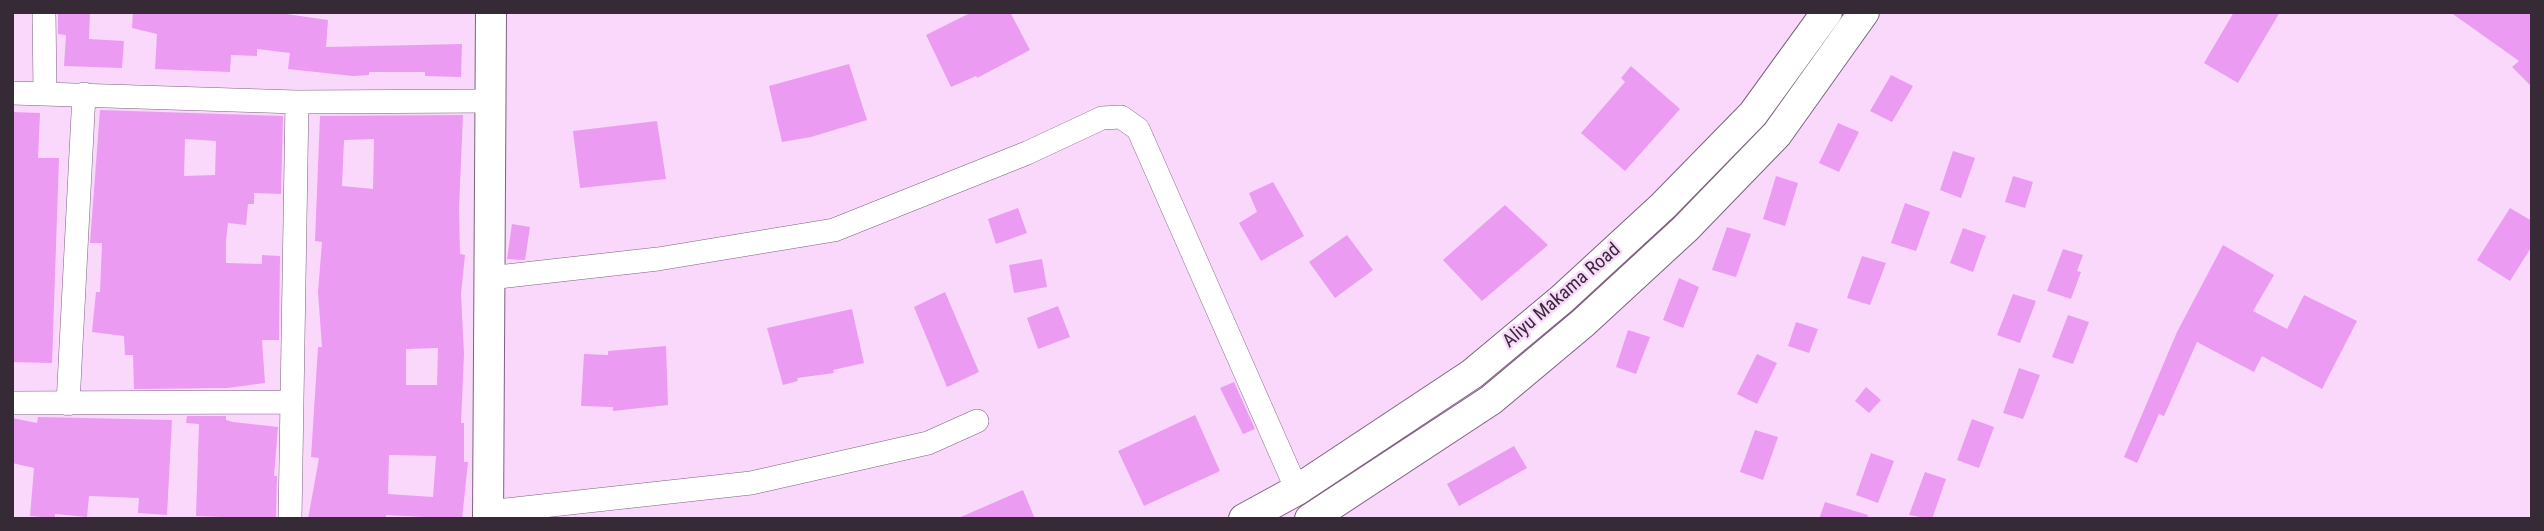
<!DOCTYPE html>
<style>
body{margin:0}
#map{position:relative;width:2544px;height:531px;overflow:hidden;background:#f9d8fb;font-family:"Roboto Condensed",sans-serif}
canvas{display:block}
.frame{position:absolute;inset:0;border:14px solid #372a37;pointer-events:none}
</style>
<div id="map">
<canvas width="2544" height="531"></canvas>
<div class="frame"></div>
</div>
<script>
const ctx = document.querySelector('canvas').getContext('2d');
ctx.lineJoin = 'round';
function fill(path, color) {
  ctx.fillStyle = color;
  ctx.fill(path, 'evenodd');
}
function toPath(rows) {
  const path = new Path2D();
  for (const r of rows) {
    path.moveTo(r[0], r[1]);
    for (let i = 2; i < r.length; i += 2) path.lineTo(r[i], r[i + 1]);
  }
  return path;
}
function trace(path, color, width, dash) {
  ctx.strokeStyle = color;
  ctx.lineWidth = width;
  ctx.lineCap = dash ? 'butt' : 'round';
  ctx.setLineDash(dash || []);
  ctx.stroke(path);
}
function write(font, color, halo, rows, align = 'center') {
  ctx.font = font + ' "Roboto Condensed",sans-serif';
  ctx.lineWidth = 5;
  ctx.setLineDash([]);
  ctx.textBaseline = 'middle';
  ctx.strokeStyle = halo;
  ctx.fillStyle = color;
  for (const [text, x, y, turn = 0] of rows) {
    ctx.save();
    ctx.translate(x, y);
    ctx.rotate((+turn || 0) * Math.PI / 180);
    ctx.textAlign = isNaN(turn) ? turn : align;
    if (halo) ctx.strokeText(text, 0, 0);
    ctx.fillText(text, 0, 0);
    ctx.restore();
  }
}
const building = toPath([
 [58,12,90,12,89,39,124,41,122,68,64,66,66,35,58,34],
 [133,12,272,12,328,20,326,47,462,44,461,77,425,76,425,72,369,72,369,75,353,76,288,69,290,53,257,49,257,56,231,55,230,72,155,69,157,34,132,28],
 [972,12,1010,12,1030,50,977,78,976,76,951,87,926,35],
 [2234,12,2280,12,2238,83,2204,63],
 [2450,12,2532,12,2532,87,2512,67,2519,61],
 [849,64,867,120,811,137,782,142,769,86],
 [1631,66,1680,109,1625,171,1581,133,1625,82,1621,78],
 [1891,75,1913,86,1892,122,1870,111],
 [100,110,283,116,281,194,254,193,254,204,248,204,246,225,228,223,226,241,226,263,262,264,262,255,280,256,279,340,262,340,265,383,227,388,134,389,133,355,125,355,124,336,92,332,96,292,100,292,102,243,90,243],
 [185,139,216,141,215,175,184,176],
 [12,112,40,113,38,158,59,158,52,363,12,362],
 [463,115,459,208,460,254,465,255,461,294,464,354,461,423,464,423,464,462,468,462,462,519,386,515,386,519,308,519,319,458,311,457,318,347,322,347,318,292,322,242,315,241,320,116],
 [374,139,373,189,342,186,344,140],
 [438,348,437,385,406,385,406,349],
 [389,455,436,456,433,497,388,494],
 [657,121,666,179,580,188,573,131],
 [1838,123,1859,132,1839,172,1819,163],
 [1953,151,1975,158,1961,198,1940,190],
 [1776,176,1798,183,1785,226,1763,219],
 [2013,176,2033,182,2025,208,2005,202],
 [1273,182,1304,236,1261,261,1239,223,1257,212,1249,193],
 [1905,203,1930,212,1916,251,1891,243],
 [1505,205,1548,245,1482,301,1443,260],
 [1018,208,1027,233,996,244,988,219],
 [2510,208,2532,221,2532,246,2510,281,2477,260],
 [512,224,530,227,525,260,507,259],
 [1727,227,1751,234,1736,277,1712,270],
 [1963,228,1986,236,1973,272,1950,263],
 [1347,235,1373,270,1335,298,1309,262],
 [2223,245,2274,275,2253,311,2287,329,2304,295,2357,321,2322,389,2262,356,2254,372,2197,342,2164,416,2159,414,2137,463,2124,457,2177,332],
 [2063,249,2083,255,2077,271,2081,272,2071,299,2047,291],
 [1862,256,1886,263,1870,305,1847,298],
 [1042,259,1047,287,1014,293,1009,265],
 [1679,278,1699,287,1683,328,1663,320],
 [945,292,979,372,947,387,914,307],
 [2013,294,2036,301,2020,343,1997,335],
 [1058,306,1070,337,1038,349,1027,318],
 [852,309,864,363,833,370,834,373,797,378,798,381,783,385,767,328],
 [2068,315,2089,322,2073,364,2052,357],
 [1796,322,1818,329,1809,353,1788,346],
 [1628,330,1650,337,1636,374,1616,367],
 [666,346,668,405,613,411,613,407,581,406,584,354,608,355,608,351],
 [1757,354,1777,363,1757,404,1737,394],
 [2019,368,2040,375,2023,419,2003,413],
 [1234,382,1255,429,1243,434,1220,388],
 [1866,387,1881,400,1869,413,1855,401],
 [1195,415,1220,471,1144,506,1118,451],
 [187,416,226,416,226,420,233,422,278,427,274,476,277,476,276,519,196,516,199,424,186,423],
 [38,417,172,420,167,515,138,513,139,498,89,496,87,517,55,514,55,518,30,516,34,468,12,463,12,418,37,423],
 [1972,419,1994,427,1979,468,1957,460],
 [1755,430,1778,437,1763,480,1740,472],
 [1514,446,1527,468,1459,506,1447,484],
 [1871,453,1894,461,1878,503,1856,495],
 [1925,472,1946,479,1932,519,1909,515],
 [1023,490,1035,519,956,519],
 [1825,502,1868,515,1867,519,1819,519]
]);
const minor = toPath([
 [44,12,45,93],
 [12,93,297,102,490,101],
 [489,278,658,259,834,230,1027,153,1102,118,1121,117,1138,129,1297,490],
 [12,403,292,402],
 [68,404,84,94],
 [488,512,751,483,928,443,977,421],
 [290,519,297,102]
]);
const tertiary = toPath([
 [488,519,491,12],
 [1244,519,1297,490,1472,374,1562,299,1663,206,1753,114,1827,12],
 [1310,519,1491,400,1583,323,1685,229,1777,134,1864,12]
]);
const streetNames = [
 ["Aliyu Makama Road",1562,296,-41]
];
fill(building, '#ec9bf2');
trace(minor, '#7e6280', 24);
trace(tertiary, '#7e6280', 32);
trace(minor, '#fff', 23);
trace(tertiary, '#fff', 30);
write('19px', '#372a37', '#f9d8fb', streetNames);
</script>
